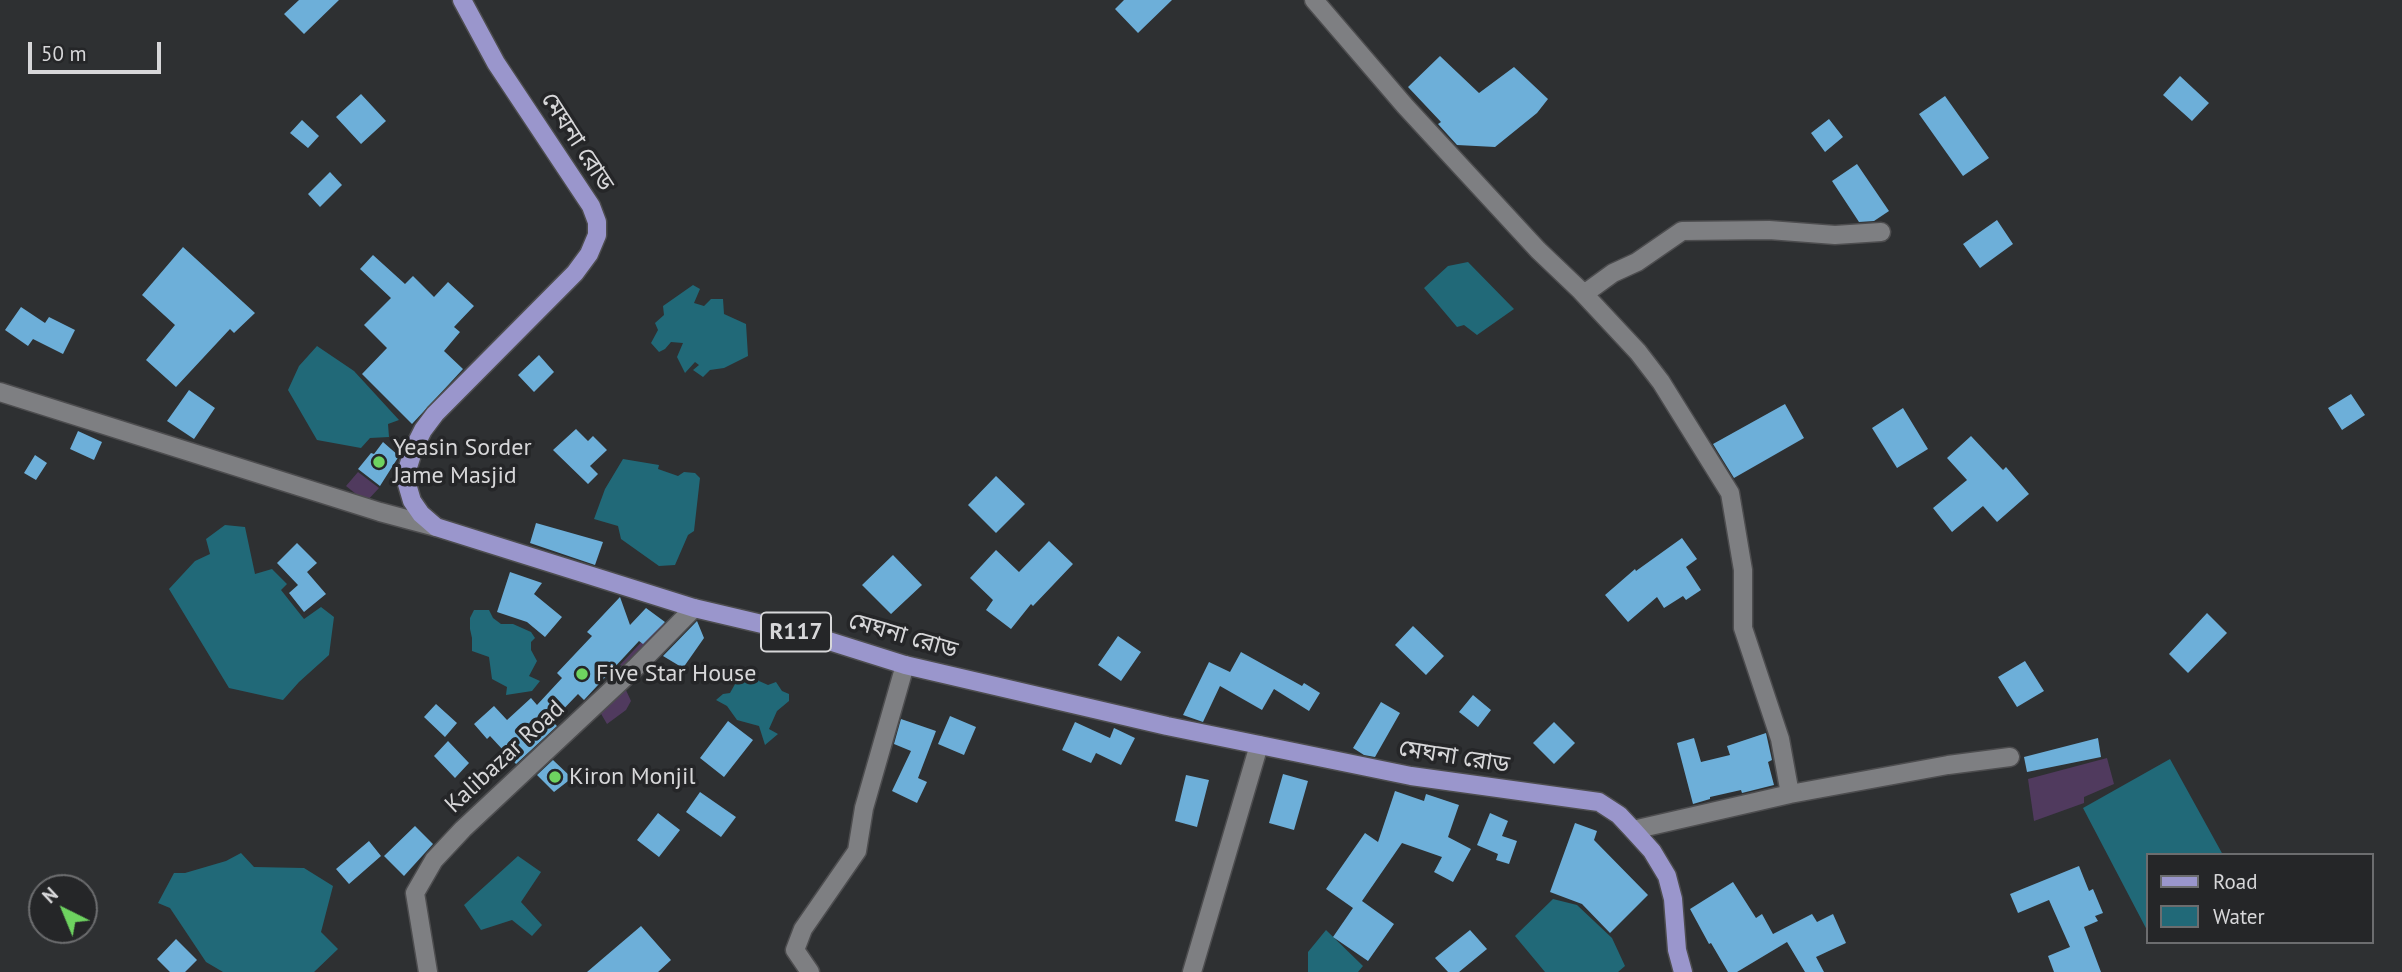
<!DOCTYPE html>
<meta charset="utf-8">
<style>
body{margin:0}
#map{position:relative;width:2402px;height:972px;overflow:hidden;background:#2e3032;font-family:"PT Sans",sans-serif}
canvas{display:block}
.legend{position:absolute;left:2146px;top:853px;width:228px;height:91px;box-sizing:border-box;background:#252628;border:2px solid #6c6d6f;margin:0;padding:9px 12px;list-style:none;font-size:21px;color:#d7d7d9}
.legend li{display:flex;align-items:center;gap:14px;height:35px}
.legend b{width:35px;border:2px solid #6c6d6f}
.north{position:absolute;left:28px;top:874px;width:70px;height:70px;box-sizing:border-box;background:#252628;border:2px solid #6c6d6f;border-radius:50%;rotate:317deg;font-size:19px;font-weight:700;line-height:28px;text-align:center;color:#d7d7d9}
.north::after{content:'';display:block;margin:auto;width:24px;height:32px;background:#6ed360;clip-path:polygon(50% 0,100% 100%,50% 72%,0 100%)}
.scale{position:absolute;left:28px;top:42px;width:133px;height:32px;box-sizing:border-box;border:4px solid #d7d7d9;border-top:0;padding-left:9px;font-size:21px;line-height:24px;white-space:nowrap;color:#d7d7d9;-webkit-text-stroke:5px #252628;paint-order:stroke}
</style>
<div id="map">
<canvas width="2402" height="972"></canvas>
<ul class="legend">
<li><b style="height:9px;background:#9a96cc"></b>Road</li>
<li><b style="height:19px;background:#216978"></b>Water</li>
</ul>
<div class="north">N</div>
<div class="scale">50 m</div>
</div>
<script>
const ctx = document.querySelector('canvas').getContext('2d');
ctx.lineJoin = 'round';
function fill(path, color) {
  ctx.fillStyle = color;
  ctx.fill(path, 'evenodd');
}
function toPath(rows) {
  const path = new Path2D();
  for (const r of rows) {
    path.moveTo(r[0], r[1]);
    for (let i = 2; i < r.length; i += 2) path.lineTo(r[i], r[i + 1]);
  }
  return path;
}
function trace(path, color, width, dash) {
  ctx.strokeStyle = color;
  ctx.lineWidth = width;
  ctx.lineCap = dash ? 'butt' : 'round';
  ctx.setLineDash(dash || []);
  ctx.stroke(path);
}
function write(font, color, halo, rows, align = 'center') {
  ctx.font = font + ' "PT Sans","Noto Sans Bengali",sans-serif';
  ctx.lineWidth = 7;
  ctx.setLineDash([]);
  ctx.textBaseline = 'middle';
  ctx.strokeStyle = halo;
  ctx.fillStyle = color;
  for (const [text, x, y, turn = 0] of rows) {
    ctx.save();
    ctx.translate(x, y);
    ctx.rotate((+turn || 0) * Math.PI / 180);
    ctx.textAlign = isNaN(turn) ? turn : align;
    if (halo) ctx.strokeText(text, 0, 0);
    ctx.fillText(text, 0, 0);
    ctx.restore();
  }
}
const green = toPath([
 [358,472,379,488,366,502,346,486],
 [661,621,670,628,629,669,620,665],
 [625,688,631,701,626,710,607,724,600,712],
 [2107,758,2114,784,2084,797,2084,803,2034,821,2028,779]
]);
const water = toPath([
 [1468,262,1514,309,1477,335,1464,325,1457,327,1424,288,1448,266],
 [693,285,700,289,694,303,704,306,711,299,723,299,724,314,746,324,748,356,724,368,710,370,703,377,693,370,699,365,695,362,685,373,677,357,683,343,671,342,665,349,659,352,651,343,658,330,655,323,664,315,663,306],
 [317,346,354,371,399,420,388,424,389,437,370,438,361,448,317,440,288,390,299,366],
 [623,459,659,465,658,469,678,476,684,472,695,473,700,478,694,531,688,535,675,565,659,566,621,539,618,526,594,519,605,489],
 [225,525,245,527,255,574,272,569,287,584,281,590,304,619,321,607,334,617,329,655,299,682,283,700,229,688,169,589,195,561,210,554,206,539],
 [474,610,489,610,493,618,501,624,513,624,531,632,535,638,531,642,531,650,537,661,529,676,540,681,532,691,506,695,507,687,492,679,489,657,472,651,472,638,470,629,470,618],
 [749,670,759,681,768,685,776,682,782,691,789,694,789,701,777,711,769,729,778,734,765,745,759,726,737,720,727,706,716,700,723,694,730,693,739,677],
 [2170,759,2223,855,2148,855,2148,932,2083,808],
 [241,853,254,867,304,868,333,886,321,932,338,949,314,972,223,972,206,962,170,908,158,903,174,873,185,873,226,861],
 [518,856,541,872,521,902,542,925,532,936,512,920,481,930,464,905],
 [1553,899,1577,905,1612,938,1625,966,1618,972,1545,972,1515,936],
 [1326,930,1363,966,1358,972,1308,972,1308,952]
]);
const building = toPath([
 [299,0,339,0,304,34,284,14],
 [1124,0,1172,0,1138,33,1115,9],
 [1440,56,1479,93,1514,67,1548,99,1537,113,1495,147,1457,145,1438,124,1441,122,1408,87],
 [2180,76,2209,103,2192,121,2163,95],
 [361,94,386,121,361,144,336,117],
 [1945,96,1989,158,1963,176,1919,114],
 [1829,119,1843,137,1825,152,1811,133],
 [302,120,319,136,308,148,290,133],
 [1857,164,1889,211,1874,221,1859,222,1832,181],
 [330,172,342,185,320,207,308,194],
 [1997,220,2013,244,1980,268,1963,244],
 [183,247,255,313,234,333,230,329,176,387,146,360,175,325,142,295],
 [373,255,405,284,413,276,434,297,448,282,474,306,454,327,460,332,444,351,463,369,412,424,362,374,387,348,364,325,391,298,360,269],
 [21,307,45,323,49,317,75,330,63,354,33,339,28,346,5,330],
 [539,355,554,372,534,392,518,375],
 [189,390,215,408,194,439,167,421],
 [2351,394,2365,415,2342,430,2328,408],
 [1785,404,1804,438,1734,478,1713,444],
 [1903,408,1928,449,1897,468,1872,428],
 [576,429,588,441,593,436,607,450,590,466,598,474,588,484,553,450],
 [78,431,102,442,94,460,70,449],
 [1971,436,2003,470,2006,467,2029,494,1997,522,1983,506,1952,532,1933,508,1967,480,1947,458],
 [383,442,399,456,380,486,358,469,371,453,374,454],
 [35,455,47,463,36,480,24,473],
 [996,476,1025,504,996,533,968,505],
 [536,523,603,542,595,565,530,543],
 [1682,538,1697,559,1686,567,1701,590,1686,600,1683,596,1664,608,1657,597,1628,622,1605,595,1635,569,1636,571],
 [1049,541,1073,564,1033,606,1031,604,1011,629,986,610,993,600,970,578,996,550,1019,572],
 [297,543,317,563,307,572,326,594,304,612,289,593,298,585,277,563],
 [893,555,922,585,891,614,862,585],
 [510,572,542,583,534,594,562,617,545,637,527,622,497,612],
 [620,597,630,625,646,608,665,622,643,644,639,641,584,700,578,694,552,721,557,726,516,764,490,736,487,739,474,724,494,706,507,720,531,698,537,705,562,678,557,673,592,636,587,632],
 [2207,613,2227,633,2188,673,2169,654],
 [697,621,704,638,683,668,663,656],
 [1413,626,1444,656,1426,675,1395,645],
 [1118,636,1141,652,1121,681,1098,665],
 [1241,652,1302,686,1304,683,1320,693,1309,711,1274,689,1262,710,1220,686,1203,722,1183,715,1209,662,1230,672],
 [2025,661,2044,691,2017,707,1998,677],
 [1473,695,1491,710,1478,727,1459,712],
 [1381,702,1400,713,1375,757,1364,755,1353,748],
 [436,704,457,723,445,737,424,717],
 [950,716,976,727,964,755,938,744],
 [901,719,936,731,918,778,927,782,917,803,892,791,911,751,894,744],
 [728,721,753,740,724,777,700,758],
 [1075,722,1110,738,1114,728,1135,738,1121,765,1096,753,1091,763,1062,750],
 [1554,722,1575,743,1554,764,1533,743],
 [1766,733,1772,760,1768,762,1774,785,1742,793,1741,790,1710,797,1710,799,1693,804,1677,743,1694,738,1701,762,1730,755,1727,746],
 [2098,738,2101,757,2027,772,2024,757],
 [448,741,469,763,455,778,434,756],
 [553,760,572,778,554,792,537,775],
 [1283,774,1308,781,1294,830,1269,823],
 [1186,775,1209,780,1197,827,1175,821],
 [1395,791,1424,801,1426,794,1459,805,1448,837,1471,849,1453,882,1434,872,1442,857,1402,843,1362,901,1394,924,1368,961,1333,937,1353,908,1326,889,1365,833,1378,842],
 [700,792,736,817,721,837,686,812],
 [658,813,680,830,659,857,637,840],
 [1490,813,1508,821,1502,836,1517,841,1509,864,1496,860,1498,854,1477,845],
 [1575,823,1597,831,1594,840,1648,895,1610,933,1582,904,1550,892],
 [415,826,433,844,404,876,384,856],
 [369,841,381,856,349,884,336,869],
 [2079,866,2089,891,2093,889,2103,913,2095,916,2098,921,2084,927,2101,972,2054,972,2048,956,2070,947,2049,900,2018,913,2010,894],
 [1733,882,1756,918,1762,914,1773,934,1812,914,1817,922,1833,914,1846,943,1816,957,1824,972,1805,972,1787,942,1737,972,1728,972,1711,943,1709,944,1690,909],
 [641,926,671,960,658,972,587,972],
 [1470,930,1487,949,1459,972,1448,972,1435,958],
 [176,939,197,960,185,972,170,972,157,959]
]);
const minor = toPath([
 [1314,0,1405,106,1538,250,1581,291,1638,352,1661,382,1730,493,1743,570,1743,628,1780,739,1790,794],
 [1584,294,1613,273,1637,262,1682,231,1769,230,1835,235,1881,232],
 [0,392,380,512,436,527],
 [1633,830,1790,794,1948,765,2010,757],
 [428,972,415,893,434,860,463,829,636,667,694,608],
 [810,972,795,950,803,929,857,851,864,808,905,665],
 [1192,972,1259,745]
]);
const primary = toPath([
 [462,0,496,63,591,206,597,222,597,235,589,254,575,273,435,414,423,430,414,448,408,467,407,484,412,501,421,514,436,527,694,608,813,636,905,665,1167,726,1411,776,1599,802,1619,815,1633,830,1652,851,1667,876,1673,899,1677,950,1683,972]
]);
const markers = [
 [379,462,7,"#6ed360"],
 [582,674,7,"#6ed360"],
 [555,777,7,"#6ed360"]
];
const shields = [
 [796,632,70]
];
const shieldNames = [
 ["R117",796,632]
];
const streetNames = [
 ["মেঘনা রোড",577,142,57],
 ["মেঘনা রোড",903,636,16],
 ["Kalibazar Road",505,757,-43],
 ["মেঘনা রোড",1454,757,9]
];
const poiNames = [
 ["Yeasin Sorder",393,448],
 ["Jame Masjid",393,476],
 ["Five Star House",596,674],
 ["Kiron Monjil",569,777]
];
fill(green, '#503a5e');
fill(water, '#216978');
fill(building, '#6dafd9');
trace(minor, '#4d4d4f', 21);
trace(primary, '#4d4d4f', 21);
trace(minor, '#7e7f82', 18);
trace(primary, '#9a96cc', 18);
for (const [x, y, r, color] of markers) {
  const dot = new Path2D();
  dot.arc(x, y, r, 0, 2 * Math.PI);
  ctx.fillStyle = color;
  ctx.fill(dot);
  trace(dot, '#252628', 2.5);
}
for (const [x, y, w] of shields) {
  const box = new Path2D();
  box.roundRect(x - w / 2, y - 19.5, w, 39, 5);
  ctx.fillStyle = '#252628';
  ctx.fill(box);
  trace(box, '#d7d7d9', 2);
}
write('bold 23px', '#d7d7d9', null, shieldNames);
write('24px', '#d7d7d9', '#252628', streetNames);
write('24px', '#d7d7d9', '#252628', poiNames, 'left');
</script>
